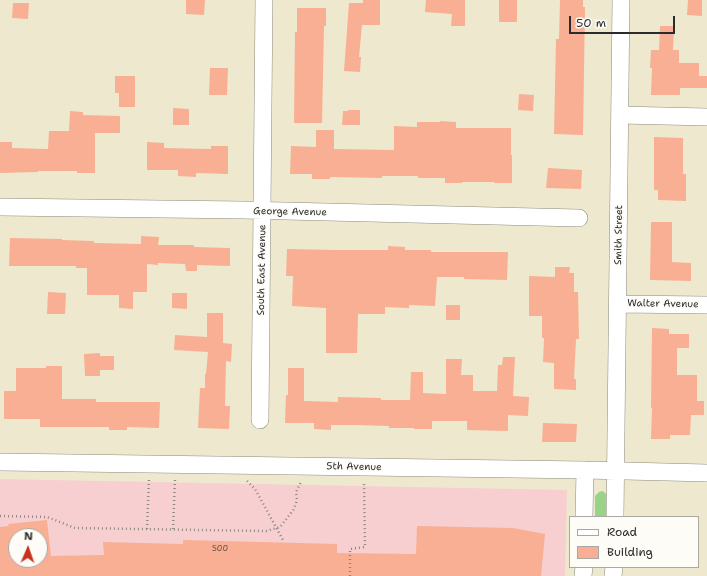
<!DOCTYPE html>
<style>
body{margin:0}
#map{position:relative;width:707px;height:576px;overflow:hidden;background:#eee9ce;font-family:"Shantell Sans",sans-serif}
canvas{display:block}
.legend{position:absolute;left:569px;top:516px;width:130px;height:52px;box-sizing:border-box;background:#fdfcf7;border:1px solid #a9a8a5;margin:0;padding:5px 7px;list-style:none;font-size:12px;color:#2b2b2b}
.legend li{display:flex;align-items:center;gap:8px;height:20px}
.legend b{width:20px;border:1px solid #a9a8a5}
.north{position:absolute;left:8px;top:528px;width:40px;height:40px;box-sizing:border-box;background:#fdfcf7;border:1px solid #a9a8a5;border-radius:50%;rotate:2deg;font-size:11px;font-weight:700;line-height:16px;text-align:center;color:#2b2b2b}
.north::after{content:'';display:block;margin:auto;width:14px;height:18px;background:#c8321e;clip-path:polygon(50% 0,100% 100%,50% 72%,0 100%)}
.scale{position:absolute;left:569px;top:16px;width:106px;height:18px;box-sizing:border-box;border:2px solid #2b2b2b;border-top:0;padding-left:5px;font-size:12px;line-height:14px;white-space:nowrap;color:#2b2b2b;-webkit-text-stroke:3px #fdfcf7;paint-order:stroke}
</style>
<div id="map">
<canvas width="707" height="576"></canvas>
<ul class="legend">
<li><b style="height:5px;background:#fff"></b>Road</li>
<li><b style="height:11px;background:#f8af93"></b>Building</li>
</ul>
<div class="north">N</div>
<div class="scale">50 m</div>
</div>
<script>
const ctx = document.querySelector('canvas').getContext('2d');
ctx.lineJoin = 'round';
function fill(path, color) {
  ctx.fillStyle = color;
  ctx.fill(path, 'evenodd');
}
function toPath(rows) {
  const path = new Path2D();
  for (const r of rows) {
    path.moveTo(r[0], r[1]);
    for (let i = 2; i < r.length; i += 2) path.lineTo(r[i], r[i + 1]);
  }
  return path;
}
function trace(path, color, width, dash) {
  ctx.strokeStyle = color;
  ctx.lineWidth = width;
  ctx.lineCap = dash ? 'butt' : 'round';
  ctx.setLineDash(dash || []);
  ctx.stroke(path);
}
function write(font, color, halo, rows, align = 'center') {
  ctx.font = font + ' "Shantell Sans",sans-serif';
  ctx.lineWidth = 3.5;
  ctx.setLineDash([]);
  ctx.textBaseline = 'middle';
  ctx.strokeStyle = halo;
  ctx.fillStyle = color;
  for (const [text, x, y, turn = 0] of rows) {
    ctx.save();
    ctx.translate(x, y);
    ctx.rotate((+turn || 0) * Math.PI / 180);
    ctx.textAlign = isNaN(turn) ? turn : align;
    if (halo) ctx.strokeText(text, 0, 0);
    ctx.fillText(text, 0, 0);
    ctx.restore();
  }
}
const built = toPath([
 [0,479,567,490,565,576,0,576],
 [16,536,40,536,40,560,16,560]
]);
const green = toPath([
 [602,491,604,492,606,494,606,517,595,517,595,496,599,492]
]);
const building = toPath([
 [186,0,205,0,204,15,186,14],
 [363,0,380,0,380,25,362,25,359,57,361,57,360,72,344,71,349,3,363,3],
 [426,0,465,0,465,26,451,26,452,14,425,12],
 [499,0,517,0,517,22,499,22],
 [560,0,583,0,583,7,585,7,583,135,554,134,556,39,559,39],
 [688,0,702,0,702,16,687,15],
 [13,3,29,3,28,19,12,18],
 [297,8,326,8,326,26,324,26,322,123,294,123,295,32,297,32],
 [660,26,674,26,673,50,679,50,679,63,699,63,699,76,707,76,707,88,680,88,680,95,651,95,652,68,650,68,651,50,659,50],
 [210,68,228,68,227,95,209,95],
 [115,76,135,76,135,107,119,107,119,93,115,93],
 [519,94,534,95,533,111,518,110],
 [173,108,189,109,189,125,173,125],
 [348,110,360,110,360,125,342,125,343,111,348,111],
 [70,111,83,112,83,115,120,116,120,133,95,133,95,173,77,173,77,171,38,171,38,172,0,173,0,142,12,142,12,148,48,149,49,131,69,131],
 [440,121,456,122,456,128,511,128,511,155,512,155,512,183,494,183,494,182,462,182,462,183,445,183,445,178,418,178,418,176,382,176,382,178,330,177,330,179,312,179,312,174,290,174,291,146,316,147,316,130,334,130,334,149,394,150,394,126,417,127,417,122,440,122],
 [654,137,683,138,683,174,686,174,686,201,658,200,658,190,654,190],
 [147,142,164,143,164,148,211,149,211,146,228,146,228,174,196,173,196,177,178,176,178,170,147,170],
 [548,168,582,170,581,189,546,188],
 [651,222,672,222,672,262,691,263,691,281,650,280],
 [141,236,159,237,158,245,194,245,194,247,230,248,230,266,197,265,197,271,186,271,185,264,158,263,158,265,147,264,147,292,133,292,133,309,119,308,119,295,87,295,87,268,76,268,76,266,9,266,10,238,62,239,62,240,94,241,94,243,141,244],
 [388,246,405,247,405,250,431,250,431,252,508,252,507,280,464,279,464,277,437,277,435,306,409,305,409,308,385,307,385,314,358,314,357,353,326,353,326,308,292,306,293,276,286,276,287,249,336,250,388,250],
 [555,267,570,267,569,273,574,273,574,292,578,292,579,339,576,339,574,379,576,379,576,390,554,389,554,363,543,362,544,338,542,338,542,316,529,316,529,276,555,277],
 [48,292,66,293,65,314,47,314],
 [172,293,187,293,187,309,172,308],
 [446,305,460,305,460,320,446,320],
 [207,313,223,313,223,343,232,344,231,362,226,361,225,406,230,406,229,429,198,428,200,388,205,388,205,374,206,374,208,352,174,350,175,335,207,337],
 [652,328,669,329,669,334,689,334,689,348,677,348,677,375,697,375,697,401,704,401,704,415,691,415,690,435,670,435,670,439,651,439,652,408,651,408],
 [100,353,100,356,114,356,114,370,100,370,100,376,85,376,84,354],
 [503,357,515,357,513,396,529,397,528,416,508,415,508,431,467,430,467,421,432,421,432,429,414,429,414,428,389,428,389,426,355,425,331,425,331,430,314,429,314,423,285,423,286,395,288,395,288,368,304,368,304,401,338,402,338,397,381,398,381,400,410,400,411,372,423,372,423,393,446,394,446,359,462,359,461,375,473,375,473,391,497,391,498,365,502,365],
 [46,366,62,366,62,399,96,399,96,402,160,402,159,428,127,427,127,430,109,430,109,427,40,427,40,419,4,419,4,391,16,391,16,368,46,368],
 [543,423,577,424,576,442,542,442],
 [47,520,51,556,104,555,103,542,183,544,183,540,337,544,337,553,416,554,417,526,513,528,545,534,541,576,0,576,0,527,9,526,8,524],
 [16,536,40,536,40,560,16,560]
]);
const path = toPath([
 [247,481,255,489,283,540],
 [0,516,47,517,75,528,266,531,280,527,288,517,294,509,297,500,296,492,301,482],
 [147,529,149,479],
 [173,529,175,479],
 [350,576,350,549,365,547,364,484]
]);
const street = toPath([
 [620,115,707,117],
 [0,207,243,210,579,218],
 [618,304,707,305],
 [260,420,264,0],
 [0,462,585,470,707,473],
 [584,517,585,470],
 [615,517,621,0],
 [583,576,584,567],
 [613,576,614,567]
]);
const numberNames = [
 ["500",220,549]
];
const streetNames = [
 ["George Avenue",290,212,1],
 ["Smith Street",619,235,-89],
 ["South East Avenue",262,270,-89],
 ["Walter Avenue",663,304,1],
 ["5th Avenue",354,467,1]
];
fill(built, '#f7cfd0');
fill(green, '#98d387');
fill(building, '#f8af93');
trace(street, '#8c8a7c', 18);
trace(path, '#8c8a7c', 2.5, [1, 3]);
trace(street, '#fff', 17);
write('8px', '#5e4c45', null, numberNames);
write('10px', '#2b2b2b', '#fdfcf7', streetNames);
</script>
